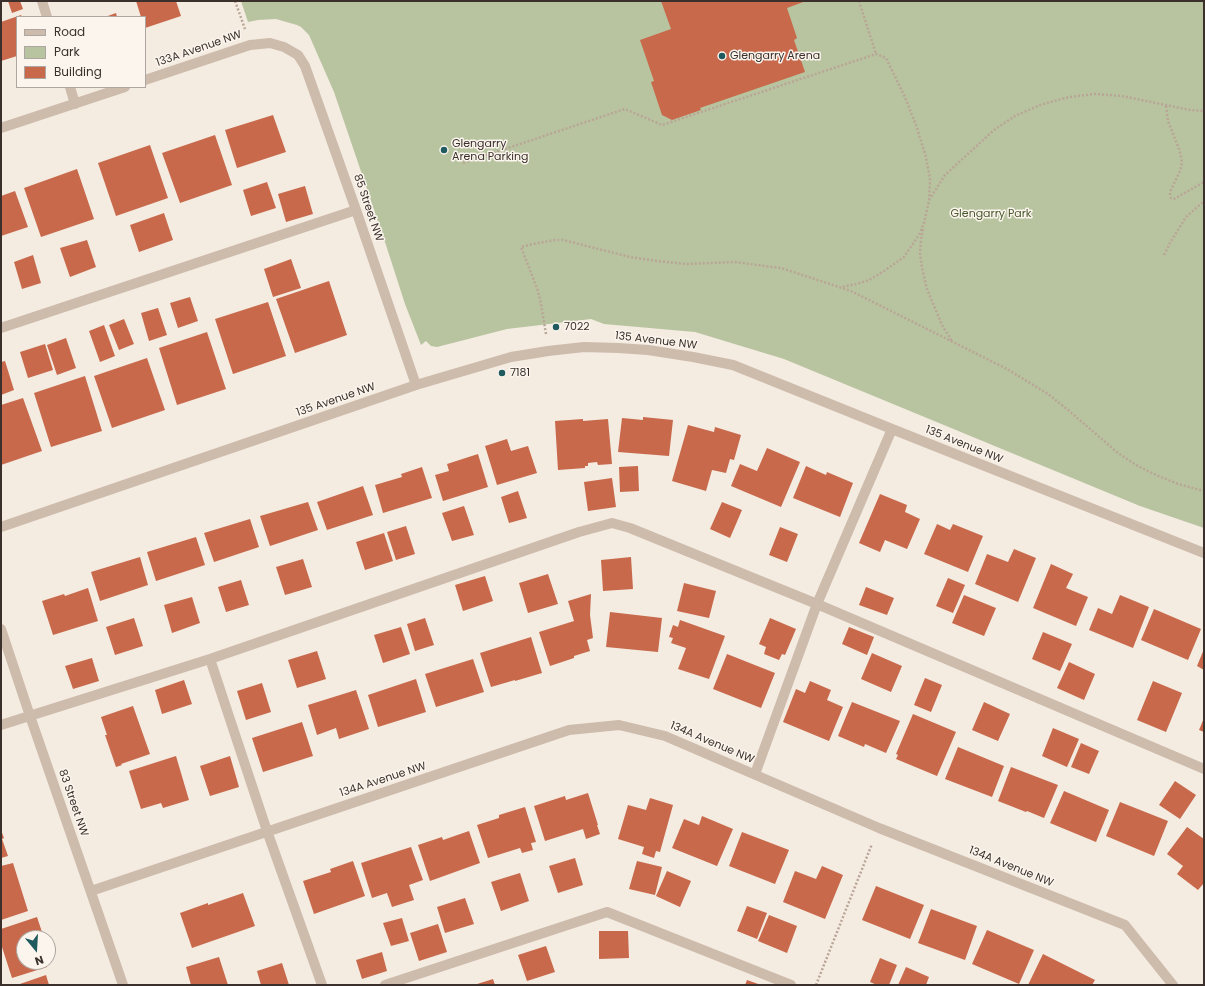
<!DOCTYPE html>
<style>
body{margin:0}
#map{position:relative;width:1205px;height:986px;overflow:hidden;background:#f4ebe1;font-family:Poppins,sans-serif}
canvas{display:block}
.frame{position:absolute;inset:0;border:2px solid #3b302b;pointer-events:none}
.legend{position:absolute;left:16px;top:16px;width:130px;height:72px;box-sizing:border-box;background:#fbf5ee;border:1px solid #aea6a0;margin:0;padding:5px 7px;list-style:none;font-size:12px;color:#3b302b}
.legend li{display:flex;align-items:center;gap:8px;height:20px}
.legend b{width:20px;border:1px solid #aea6a0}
.north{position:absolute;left:16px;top:930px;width:40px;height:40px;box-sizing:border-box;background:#fbf5ee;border:1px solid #aea6a0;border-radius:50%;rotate:162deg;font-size:11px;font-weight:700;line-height:16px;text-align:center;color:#3b302b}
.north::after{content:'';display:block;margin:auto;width:14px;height:18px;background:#1f5a5e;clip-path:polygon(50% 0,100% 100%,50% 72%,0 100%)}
</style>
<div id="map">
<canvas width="1205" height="986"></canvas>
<div class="frame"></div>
<ul class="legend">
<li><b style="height:5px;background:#cdbbac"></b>Road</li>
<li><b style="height:11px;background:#b8c4a0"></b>Park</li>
<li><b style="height:11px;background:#c8694b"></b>Building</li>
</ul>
<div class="north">N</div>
</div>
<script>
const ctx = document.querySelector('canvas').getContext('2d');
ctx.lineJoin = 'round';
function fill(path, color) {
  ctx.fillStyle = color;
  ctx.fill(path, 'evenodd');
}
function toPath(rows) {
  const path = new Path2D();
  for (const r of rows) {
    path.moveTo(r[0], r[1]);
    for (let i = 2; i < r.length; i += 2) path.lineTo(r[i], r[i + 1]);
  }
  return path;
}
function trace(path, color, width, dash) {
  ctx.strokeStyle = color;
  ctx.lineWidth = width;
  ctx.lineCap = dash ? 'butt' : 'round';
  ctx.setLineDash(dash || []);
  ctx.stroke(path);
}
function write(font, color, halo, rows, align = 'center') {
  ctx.font = font + ' Poppins,sans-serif';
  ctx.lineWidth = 3;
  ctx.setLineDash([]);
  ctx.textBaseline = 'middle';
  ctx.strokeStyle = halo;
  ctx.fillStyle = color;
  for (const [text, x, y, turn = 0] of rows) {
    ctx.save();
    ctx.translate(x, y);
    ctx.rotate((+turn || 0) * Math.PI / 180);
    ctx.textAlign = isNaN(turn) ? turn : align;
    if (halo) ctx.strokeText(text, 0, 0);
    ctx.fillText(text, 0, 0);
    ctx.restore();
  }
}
const green = toPath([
 [241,1,1204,1,1204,528,1140,506,784,359,695,332,604,324,591,319,507,329,437,347,431,346,426,341,421,345,405,304,385,242,334,92,309,35,301,27,297,25,276,19,258,20,248,22]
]);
const building = toPath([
 [8,1,20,1,23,9,12,13],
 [136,1,176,1,181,16,145,28,145,17,141,17],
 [661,1,806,1,787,8,797,38,794,40,805,72,700,108,701,110,672,120,662,115,651,82,654,81,640,40,671,29],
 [116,13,117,17,105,17],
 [21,15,22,17,17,17,17,56,1,61,1,22],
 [273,115,286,152,237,168,225,130],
 [215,135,232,185,180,203,162,153],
 [150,145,168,198,116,216,98,163],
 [77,169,94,219,41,237,24,188],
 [267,182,276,208,251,216,243,190],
 [305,186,313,214,286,222,278,194],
 [15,191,28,227,1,236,1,196],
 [164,213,173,240,139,252,130,225],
 [87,240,96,267,70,277,60,248],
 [33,255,41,283,22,289,14,262],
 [291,259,301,288,273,297,264,269],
 [329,281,347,335,295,353,276,299],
 [190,297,198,321,178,328,170,303],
 [268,302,286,356,233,374,215,319],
 [158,308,167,335,149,341,141,313],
 [124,319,134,344,119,350,109,325],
 [104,325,115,356,100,362,89,331],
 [207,332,226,389,177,405,159,348],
 [66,338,76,368,57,375,47,345],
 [45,344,53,370,28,378,20,352],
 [147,358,165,410,112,428,94,376],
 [5,361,14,390,1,395,1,362],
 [85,376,102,431,51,447,34,393],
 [23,398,42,451,1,465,1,405],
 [643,417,673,420,669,456,618,452,622,418,643,420],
 [583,419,583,421,608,419,612,464,598,465,597,462,588,463,588,466,585,466,585,468,558,470,555,421],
 [688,425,714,432,715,427,741,435,734,460,730,459,726,473,712,470,706,491,672,481],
 [507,439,511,451,528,446,537,473,497,485,485,446],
 [767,448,800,462,781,507,731,486,740,464,757,471],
 [478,454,488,487,443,501,435,475,449,471,447,464],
 [638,466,639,491,620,492,619,467],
 [806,466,826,475,827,472,853,483,840,517,793,498],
 [422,467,432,498,383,513,375,485,402,477,401,474],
 [612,478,616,507,588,511,584,482],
 [363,486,373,515,327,530,317,502],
 [518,491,527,518,509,523,501,497],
 [880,494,907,505,905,512,920,519,907,549,885,540,880,552,859,543],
 [308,502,318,530,270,546,260,516],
 [722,502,742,510,730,538,710,529],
 [464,506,474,535,452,541,442,513],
 [250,519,259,547,214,562,204,533],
 [937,524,950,530,953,524,983,536,968,572,924,554],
 [406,526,415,554,396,560,387,532],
 [780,527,798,534,787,562,769,555],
 [384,533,393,561,365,570,356,542],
 [196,537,205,565,156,581,147,552],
 [1014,549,1036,558,1018,602,975,584,987,554,1008,562],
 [140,557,148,585,100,601,91,572],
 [631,557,633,589,603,591,601,560],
 [303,559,312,587,285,595,276,567],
 [1051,564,1073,574,1066,588,1088,597,1076,626,1033,608],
 [548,574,558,604,528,613,519,583],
 [485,576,493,601,463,611,455,585],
 [948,578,965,585,953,613,936,606],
 [241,580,249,605,226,612,218,587],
 [684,583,716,591,709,618,677,611],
 [866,587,894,598,887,615,859,605],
 [88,588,98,621,53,635,42,601,64,594,65,596],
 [591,594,590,615,593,638,587,640,590,651,574,656,574,658,550,666,539,632,574,621,568,601],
 [964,595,996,608,984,636,952,623],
 [1120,595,1149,607,1133,648,1089,630,1098,608,1112,614],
 [192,597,200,623,172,633,164,605],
 [1154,609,1201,629,1188,660,1141,640],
 [610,612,662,618,658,652,606,647],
 [134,618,143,646,115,655,106,627],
 [425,618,434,645,415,651,407,624],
 [770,618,796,629,785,655,782,654,779,660,764,654,766,647,759,644],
 [680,620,725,636,709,679,678,669,686,648,671,643,673,638,669,637,673,625,678,627],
 [401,627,410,654,383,663,374,635],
 [849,627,874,637,867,655,842,644],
 [1043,632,1072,644,1060,671,1032,659],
 [531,637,542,673,515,681,515,680,491,687,480,653],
 [1204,649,1204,670,1197,666],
 [317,651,326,679,297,688,288,660],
 [872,653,902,666,891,692,861,679],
 [727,654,775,673,761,708,713,689],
 [92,658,99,681,73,689,65,666],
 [473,659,484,692,436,707,425,674],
 [1069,662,1095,674,1084,700,1057,688],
 [925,678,942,685,931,712,914,705],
 [416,679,426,712,378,727,368,695],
 [184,680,192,704,162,714,155,690],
 [810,681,831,690,827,700,843,707,829,741,783,722,796,689,805,693],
 [1153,681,1182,693,1166,732,1137,720],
 [262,683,271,712,246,720,237,691],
 [356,690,369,729,339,739,336,728,317,735,308,705],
 [852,702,900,721,886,753,865,744,864,747,838,736],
 [984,702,1010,714,998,741,972,730],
 [133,706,150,754,121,764,122,765,116,767,105,735,107,735,101,717],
 [913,714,956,732,937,776,896,759,898,755,896,754],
 [1204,718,1204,732,1199,730],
 [302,722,313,756,263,772,252,738],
 [1053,728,1079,739,1067,767,1042,756],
 [1081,743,1099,751,1089,774,1071,767],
 [958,747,1004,766,992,797,945,779],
 [176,756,189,800,163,808,161,803,141,809,129,771],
 [230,756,239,787,210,796,200,766],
 [1011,767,1058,785,1044,818,1027,811,1026,812,998,801],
 [1175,781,1196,795,1180,819,1159,805],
 [1064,791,1109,810,1096,842,1050,823],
 [588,793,598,825,597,825,600,834,586,839,583,829,545,841,534,806,565,796,566,800],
 [650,798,673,805,660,852,656,851,654,858,642,854,644,847,618,839,628,805,646,810],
 [1120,802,1168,821,1154,856,1106,836],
 [525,807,536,842,531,843,533,850,522,853,520,848,488,858,477,825,499,818,499,815],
 [702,816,733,829,717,866,672,848,684,819,699,825],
 [1187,827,1204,839,1204,883,1198,890,1177,874,1183,866,1167,854],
 [1,830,4,838,2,839,8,856,1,858],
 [469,831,480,863,430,881,418,845,442,837,443,840],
 [742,832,789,850,775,884,729,866],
 [411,847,423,880,409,885,414,900,392,907,387,893,372,898,361,863],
 [575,858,583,885,558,893,549,866],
 [353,861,365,896,314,914,303,881,331,872,330,869],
 [637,861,662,867,655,895,629,889],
 [13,863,28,911,1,920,1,866],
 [822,866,843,875,825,919,783,902,795,871,816,879],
 [667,871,691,881,680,907,656,896],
 [520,873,529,901,501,911,491,882],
 [876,886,924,905,910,939,862,920],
 [243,893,255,926,192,948,180,913,208,903,208,905],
 [465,898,474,924,445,933,437,907],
 [747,906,767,913,757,939,737,931],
 [931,909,977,926,965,960,918,943],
 [769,915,797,926,787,953,758,941],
 [37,917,44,938,24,938,24,962,46,962,47,967,12,978,1,944,1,929],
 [402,918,409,941,391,946,383,923],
 [438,924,447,952,419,961,410,933],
 [987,930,1034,950,1019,984,972,964],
 [599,931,628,931,629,958,599,959],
 [546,946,555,972,527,981,518,955],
 [382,952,387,971,362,979,356,960],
 [1043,954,1095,980,1092,985,1028,985],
 [219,957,228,985,191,985,186,967],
 [880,958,897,965,889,985,877,985,870,982],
 [282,963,289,985,261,985,257,971],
 [906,967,929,977,926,985,898,985],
 [46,975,49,985,17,985],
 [493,979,495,985,474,985],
 [747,980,761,985,745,985]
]);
const path = toPath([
 [235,1,245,29],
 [859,1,876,54],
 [1166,106,1168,121,1179,149,1181,156,1182,163,1180,171,1170,192,1170,195,1171,198,1174,199,1204,182],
 [463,163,625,109,662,125,876,54,886,58,904,95,916,125,926,157,930,179,929,201,924,223,919,235,904,257,884,271,869,280,857,284,841,287],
 [929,200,945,175,994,130,1015,116,1040,105,1069,97,1095,94,1122,96,1190,110,1204,111],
 [923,229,921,240,920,253,922,268,927,289,942,325,952,341],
 [1164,255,1170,243,1186,217,1204,201],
 [546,334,541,304,538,291,521,247,533,244,555,240,563,240,630,257,657,261,686,264,734,262,781,268,851,291,1007,369,1048,394,1068,410,1118,453,1136,465,1156,475,1178,484,1204,491],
 [816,985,872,844]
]);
const minor = toPath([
 [42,1,47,17],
 [145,80,250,45,270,43,284,47,298,55,305,66,356,210,416,385],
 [70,87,75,104],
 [1,128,125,87],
 [1,328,356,210],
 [1,527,416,385,511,357,548,351,584,347,618,348,648,350,693,357,733,365,892,429,1204,553],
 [1,629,30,716,123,985],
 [210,659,267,831,322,985],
 [1,725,210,659,579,532,612,523,630,528,817,604,1204,769],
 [755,774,817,604,892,429],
 [91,891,569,730,619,725,665,736,879,828,1125,925,1173,985],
 [385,985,607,912,791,985]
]);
const markers = [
 [722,56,4,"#1f5a5e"],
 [444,150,4,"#1f5a5e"],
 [556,327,4,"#1f5a5e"],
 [502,373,4,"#1f5a5e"]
];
const streetNames = [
 ["133A Avenue NW",199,49,-19],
 ["85 Street NW",368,208,71],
 ["135 Avenue NW",656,341,7],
 ["135 Avenue NW",336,400,-19],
 ["135 Avenue NW",964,445,22],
 ["134A Avenue NW",712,743,23],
 ["134A Avenue NW",383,780,-18],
 ["83 Street NW",73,803,71],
 ["134A Avenue NW",1011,867,22]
];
const poiNames = [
 ["Glengarry Arena",730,56],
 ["Glengarry",452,144],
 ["Arena Parking",452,157],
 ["7022",564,327],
 ["7181",510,373]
];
const parkNames = [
 ["Glengarry Park",991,214]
];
fill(green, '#b8c4a0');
fill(building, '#c8694b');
trace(path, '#b9a596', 2.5, [2, 2]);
trace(minor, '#cdbbac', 10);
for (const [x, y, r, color] of markers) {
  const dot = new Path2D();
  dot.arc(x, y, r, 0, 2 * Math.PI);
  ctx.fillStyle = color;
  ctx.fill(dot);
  trace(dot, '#fbf5ee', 1.5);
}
write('11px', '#3b302b', '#fbf5ee', streetNames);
write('11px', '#3b302b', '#fbf5ee', poiNames, 'left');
write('11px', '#4a5a2e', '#fbf5ee', parkNames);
</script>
